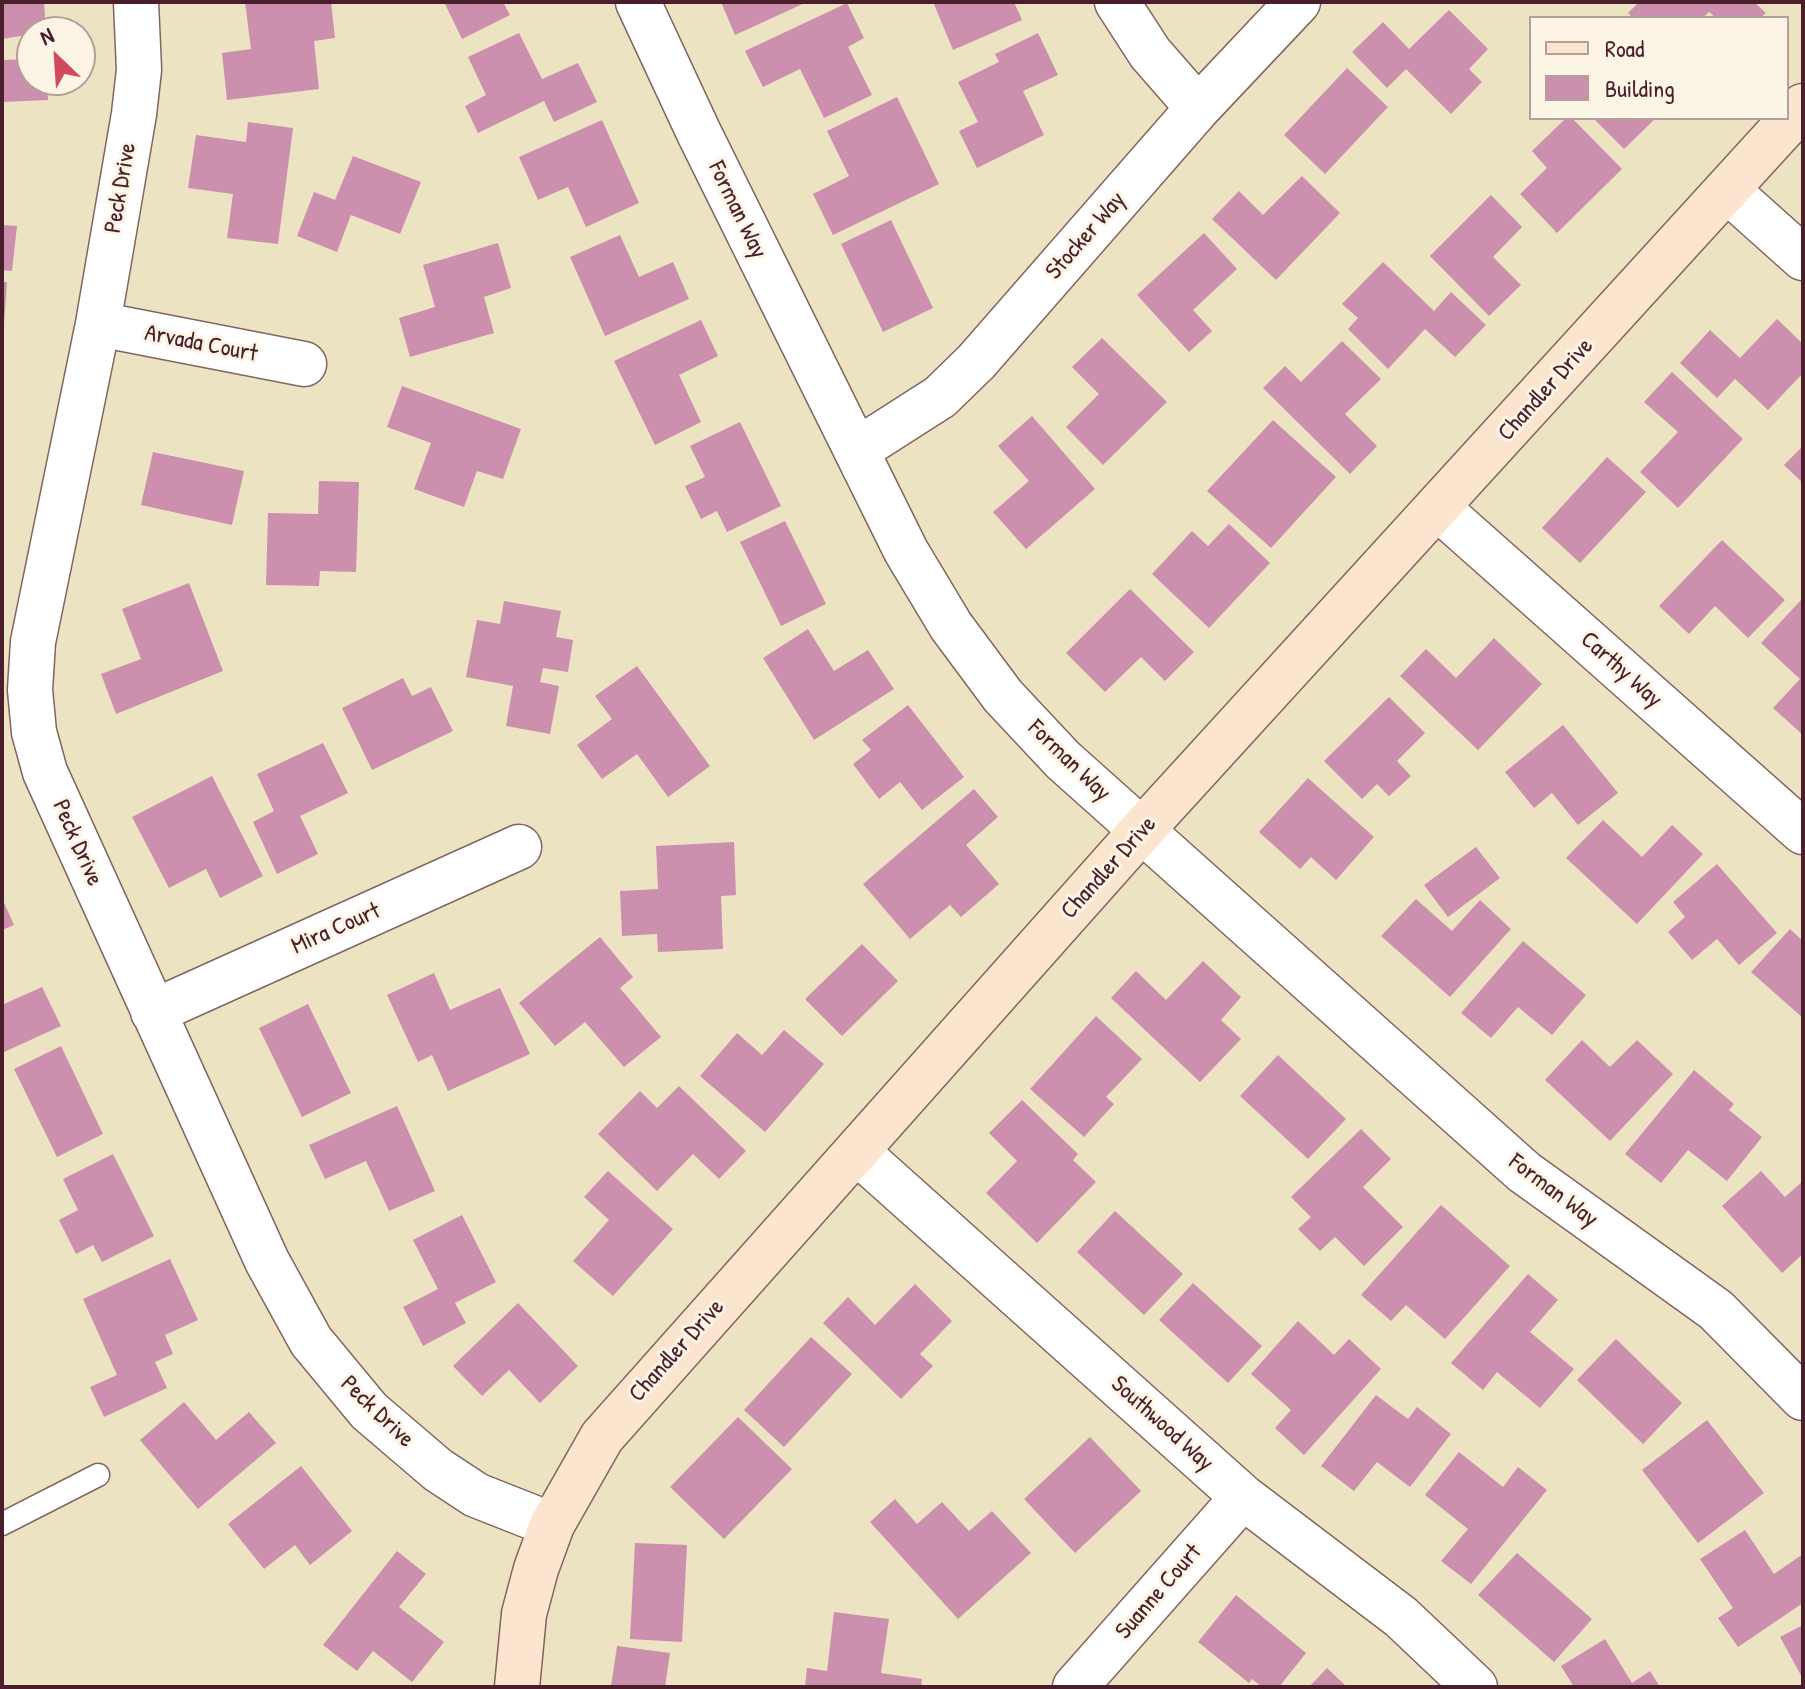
<!DOCTYPE html>
<style>
body{margin:0}
#map{position:relative;width:1805px;height:1689px;overflow:hidden;background:#ece3c3;font-family:"Patrick Hand",sans-serif}
canvas{display:block}
.frame{position:absolute;inset:0;border:4px solid #4a1f2b;pointer-events:none}
.legend{position:absolute;left:1529px;top:16px;width:260px;height:104px;box-sizing:border-box;background:#fcf5e5;border:2px solid #b59f9b;margin:0;padding:10px 14px;list-style:none;font-size:24px;color:#4a1f2b}
.legend li{display:flex;align-items:center;gap:16px;height:40px}
.legend b{width:40px;border:2px solid #b59f9b}
.north{position:absolute;left:16px;top:16px;width:80px;height:80px;box-sizing:border-box;background:#fcf5e5;border:2px solid #b59f9b;border-radius:50%;rotate:335deg;font-size:22px;font-weight:700;line-height:32px;text-align:center;color:#4a1f2b}
.north::after{content:'';display:block;margin:auto;width:28px;height:36px;background:#d1495b;clip-path:polygon(50% 0,100% 100%,50% 72%,0 100%)}
</style>
<div id="map">
<canvas width="1805" height="1689"></canvas>
<div class="frame"></div>
<ul class="legend">
<li><b style="height:10px;background:#fbe5cf"></b>Road</li>
<li><b style="height:22px;background:#cc90ae"></b>Building</li>
</ul>
<div class="north">N</div>
</div>
<script>
const ctx = document.querySelector('canvas').getContext('2d');
ctx.lineJoin = 'round';
function fill(path, color) {
  ctx.fillStyle = color;
  ctx.fill(path, 'evenodd');
}
function toPath(rows) {
  const path = new Path2D();
  for (const r of rows) {
    path.moveTo(r[0], r[1]);
    for (let i = 2; i < r.length; i += 2) path.lineTo(r[i], r[i + 1]);
  }
  return path;
}
function trace(path, color, width, dash) {
  ctx.strokeStyle = color;
  ctx.lineWidth = width;
  ctx.lineCap = dash ? 'butt' : 'round';
  ctx.setLineDash(dash || []);
  ctx.stroke(path);
}
function write(font, color, halo, rows, align = 'center') {
  ctx.font = font + ' "Patrick Hand",sans-serif';
  ctx.lineWidth = 6;
  ctx.setLineDash([]);
  ctx.textBaseline = 'middle';
  ctx.strokeStyle = halo;
  ctx.fillStyle = color;
  for (const [text, x, y, turn = 0] of rows) {
    ctx.save();
    ctx.translate(x, y);
    ctx.rotate((+turn || 0) * Math.PI / 180);
    ctx.textAlign = isNaN(turn) ? turn : align;
    if (halo) ctx.strokeText(text, 0, 0);
    ctx.fillText(text, 0, 0);
    ctx.restore();
  }
}
const building = toPath([
 [2,2,44,2,46,32,2,39],
 [245,2,331,2,335,38,314,41,319,89,227,100,222,53,251,49],
 [444,2,503,2,510,15,462,39],
 [721,2,807,2,735,35],
 [933,2,1014,2,1022,20,953,50],
 [1639,2,1754,2,1766,13,1760,18,1716,18,1709,12,1703,18,1633,18,1628,13],
 [847,3,864,38,848,47,872,95,824,118,800,69,763,87,745,51],
 [1449,10,1488,49,1469,69,1482,82,1451,114,1406,69,1387,88,1352,52,1383,22,1409,49],
 [519,33,542,79,578,63,597,102,554,122,544,101,478,133,465,106,486,95,468,57],
 [1038,33,1058,75,1023,91,1044,135,977,168,959,131,978,122,958,82,999,62,995,54],
 [32,59,32,80,47,80,48,100,2,102,2,60],
 [1347,68,1388,107,1325,174,1284,135],
 [897,97,939,184,833,235,813,194,849,176,827,131],
 [1566,118,1572,118,1622,169,1557,233,1520,194,1547,168,1532,151],
 [1593,118,1656,118,1624,149],
 [602,120,639,203,586,227,568,187,538,200,519,157],
 [248,122,293,128,278,244,227,238,233,194,188,188,196,135,246,142],
 [353,156,421,182,400,234,351,215,337,252,297,236,314,192,335,200],
 [1302,176,1340,213,1276,280,1212,219,1239,191,1263,215],
 [1491,195,1522,227,1493,257,1521,285,1489,316,1430,256],
 [891,220,933,308,883,332,841,244],
 [2,225,17,226,12,271,2,270],
 [1204,233,1237,269,1193,310,1212,331,1189,352,1137,295],
 [620,235,639,277,673,262,689,299,605,336,570,257],
 [498,243,511,288,484,297,494,333,410,357,399,318,435,307,423,265],
 [1383,262,1434,311,1451,292,1486,325,1455,357,1425,329,1388,369,1348,329,1358,318,1342,304],
 [2,282,7,282,4,324,2,324],
 [1777,319,1803,344,1803,373,1768,410,1735,379,1717,398,1680,363,1710,330,1740,358],
 [701,320,718,356,679,375,701,422,655,445,614,361],
 [1102,338,1167,402,1103,465,1066,427,1099,394,1072,367],
 [1342,341,1381,379,1345,414,1377,446,1350,474,1263,388,1285,366,1301,382],
 [1672,372,1743,439,1678,508,1640,472,1678,432,1644,402],
 [402,386,521,429,503,479,477,471,464,507,414,489,431,443,387,427],
 [1032,416,1095,489,1026,549,993,512,1029,481,998,446],
 [1273,420,1336,477,1271,548,1207,491],
 [740,422,781,506,727,532,717,511,701,519,685,486,705,477,690,446],
 [1803,446,1803,483,1784,465],
 [153,452,244,471,232,525,141,505],
 [1607,457,1646,492,1580,563,1542,528],
 [319,481,359,482,356,572,320,571,319,586,266,585,268,513,318,514],
 [785,521,826,604,781,626,740,542],
 [1229,524,1270,563,1209,628,1152,574,1192,531,1208,546],
 [1722,540,1785,600,1748,638,1715,606,1689,634,1659,606],
 [189,583,223,671,116,714,101,674,141,659,122,609],
 [1130,589,1194,652,1165,681,1141,657,1105,692,1066,653],
 [1801,600,1803,603,1803,735,1773,708,1800,679,1761,643],
 [504,601,561,611,556,637,573,640,568,672,543,668,540,682,559,686,550,734,506,726,513,686,466,677,477,620,500,624],
 [808,629,834,671,868,650,894,689,814,740,763,658],
 [1494,638,1542,684,1478,750,1400,676,1426,649,1456,678],
 [637,666,710,766,668,797,637,754,602,779,577,745,612,719,595,696],
 [403,678,412,696,431,687,453,731,372,770,342,708],
 [1389,697,1425,733,1397,761,1411,776,1389,796,1377,784,1362,799,1324,761],
 [908,705,964,777,922,810,900,782,879,799,853,764,871,750,862,740],
 [1563,725,1618,793,1578,825,1552,793,1534,808,1505,772],
 [323,743,348,793,300,816,318,854,277,874,253,822,274,811,257,774],
 [212,776,263,876,220,898,206,869,169,888,132,817],
 [1308,778,1374,837,1336,880,1311,857,1300,869,1259,832],
 [974,789,998,817,966,845,999,884,961,917,950,905,910,939,863,884],
 [1603,820,1642,857,1672,825,1703,854,1637,924,1566,858],
 [734,842,736,895,721,896,723,949,658,952,657,934,622,936,620,891,658,889,656,846],
 [1476,847,1500,878,1448,917,1424,885],
 [1717,864,1777,933,1739,965,1717,939,1692,960,1668,932,1685,917,1673,902],
 [2,898,14,925,2,930],
 [1416,899,1452,931,1480,900,1511,929,1450,997,1381,936],
 [1790,929,1803,941,1803,1018,1751,972],
 [600,937,633,977,620,988,661,1037,624,1067,585,1022,555,1046,519,1003],
 [1523,941,1586,995,1552,1035,1518,1007,1491,1038,1461,1013],
 [862,944,898,981,842,1036,805,999],
 [1203,961,1241,997,1221,1020,1241,1039,1200,1082,1111,998,1136,971,1166,1000],
 [434,973,450,1010,500,988,530,1054,448,1091,432,1055,418,1062,387,995],
 [42,987,61,1026,2,1053,2,999,4,1004],
 [308,1004,351,1093,302,1117,259,1028],
 [1096,1016,1142,1059,1106,1097,1114,1104,1084,1137,1030,1089],
 [784,1030,824,1064,765,1132,700,1076,737,1033,762,1055],
 [1582,1040,1610,1067,1637,1040,1673,1074,1610,1141,1545,1080],
 [61,1046,103,1134,57,1157,14,1069],
 [1278,1055,1346,1119,1308,1159,1240,1096],
 [1694,1070,1734,1104,1729,1110,1762,1137,1727,1181,1688,1150,1661,1183,1625,1154],
 [679,1086,746,1151,719,1179,693,1154,657,1191,598,1134,640,1091,657,1108],
 [1022,1100,1078,1154,1073,1160,1096,1182,1037,1243,986,1193,1017,1161,989,1133],
 [397,1106,435,1191,389,1211,366,1161,325,1179,309,1145],
 [1361,1129,1391,1159,1363,1187,1403,1227,1364,1266,1335,1237,1320,1251,1298,1229,1311,1217,1291,1197],
 [113,1154,154,1236,102,1262,93,1245,76,1254,59,1220,78,1210,63,1179],
 [608,1171,673,1229,613,1296,573,1261,609,1220,584,1197],
 [1761,1171,1785,1197,1803,1181,1803,1254,1782,1273,1722,1206],
 [1441,1205,1510,1266,1445,1339,1406,1305,1391,1321,1361,1295],
 [1115,1211,1183,1274,1144,1315,1077,1252],
 [462,1215,496,1282,455,1303,466,1323,423,1346,403,1307,438,1289,413,1240],
 [170,1259,198,1320,165,1335,173,1354,155,1362,167,1388,104,1417,90,1387,117,1375,83,1299],
 [1528,1274,1558,1300,1530,1332,1574,1369,1540,1408,1497,1372,1483,1390,1451,1363],
 [1193,1283,1262,1346,1228,1383,1159,1320],
 [915,1284,952,1321,920,1354,933,1366,901,1399,823,1323,848,1297,875,1325],
 [518,1303,578,1366,540,1403,509,1370,482,1396,453,1366],
 [1298,1321,1334,1355,1349,1339,1381,1369,1304,1455,1275,1428,1291,1410,1251,1374],
 [811,1337,852,1374,784,1447,744,1410],
 [1616,1339,1682,1403,1643,1444,1577,1380],
 [1376,1395,1408,1419,1417,1407,1451,1434,1410,1487,1377,1462,1354,1491,1321,1466],
 [184,1402,216,1440,249,1412,276,1443,198,1509,140,1440],
 [738,1417,792,1469,724,1539,670,1487],
 [1707,1420,1764,1493,1698,1543,1642,1470],
 [1090,1437,1141,1491,1075,1553,1024,1499],
 [1459,1452,1503,1487,1518,1467,1547,1490,1471,1584,1441,1561,1468,1529,1425,1495],
 [301,1466,352,1531,310,1565,295,1545,264,1569,228,1524],
 [895,1499,917,1524,942,1502,969,1531,992,1511,1031,1553,958,1619,870,1522],
 [1745,1530,1774,1574,1803,1554,1803,1603,1738,1647,1718,1618,1733,1608,1700,1559],
 [635,1543,687,1545,682,1642,630,1639],
 [397,1551,426,1574,399,1607,444,1642,412,1682,373,1651,357,1671,323,1645],
 [1517,1553,1592,1619,1554,1662,1478,1595],
 [1236,1595,1306,1653,1279,1687,1262,1687,1252,1679,1249,1683,1198,1642],
 [834,1612,889,1619,881,1673,922,1679,921,1687,805,1687,807,1668,827,1671],
 [1803,1625,1803,1679,1780,1637],
 [1605,1639,1632,1683,1650,1671,1660,1687,1574,1687,1561,1666],
 [617,1646,670,1653,665,1687,611,1687],
 [1327,1668,1347,1687,1309,1687]
]);
const lane = toPath([
 [2,1524,98,1475]
]);
const street = toPath([
 [136,2,139,70,134,114,98,324,33,642,30,690,34,732,45,772,267,1261,311,1341,369,1411,438,1470,476,1495,552,1525],
 [638,2,699,133,906,551,951,626,1003,696,1063,760,1524,1172,1716,1310,1803,1398],
 [1117,2,1150,53,1198,108],
 [1727,190,1803,258],
 [98,324,304,364],
 [857,450,940,397,976,362,1198,108,1298,2],
 [1439,509,1803,832],
 [153,1012,519,847],
 [857,1152,1243,1497,1401,1617,1475,1687],
 [1075,1687,1243,1497]
]);
const secondary = toPath([
 [517,1687,524,1614,536,1569,552,1525,602,1437,1142,830,1803,106]
]);
const streetNames = [
 ["Peck Drive",121,188,-80],
 ["Forman Way",737,210,64],
 ["Stocker Way",1086,236,-49],
 ["Arvada Court",201,344,11],
 ["Chandler Drive",1546,390,-48],
 ["Carthy Way",1621,670,42],
 ["Forman Way",1069,761,44],
 ["Peck Drive",77,843,66],
 ["Chandler Drive",1109,868,-48],
 ["Mira Court",336,929,-24],
 ["Forman Way",1553,1191,37],
 ["Chandler Drive",677,1351,-48],
 ["Peck Drive",377,1412,44],
 ["Southwood Way",1162,1424,42],
 ["Suanne Court",1159,1592,-49]
];
fill(building, '#cc90ae');
trace(lane, '#836460', 25);
trace(street, '#836460', 47);
trace(secondary, '#836460', 47);
trace(lane, '#fff', 22);
trace(street, '#fff', 44);
trace(secondary, '#fbe5cf', 44);
write('24px', '#4a1f2b', '#fcf5e5', streetNames);
</script>
